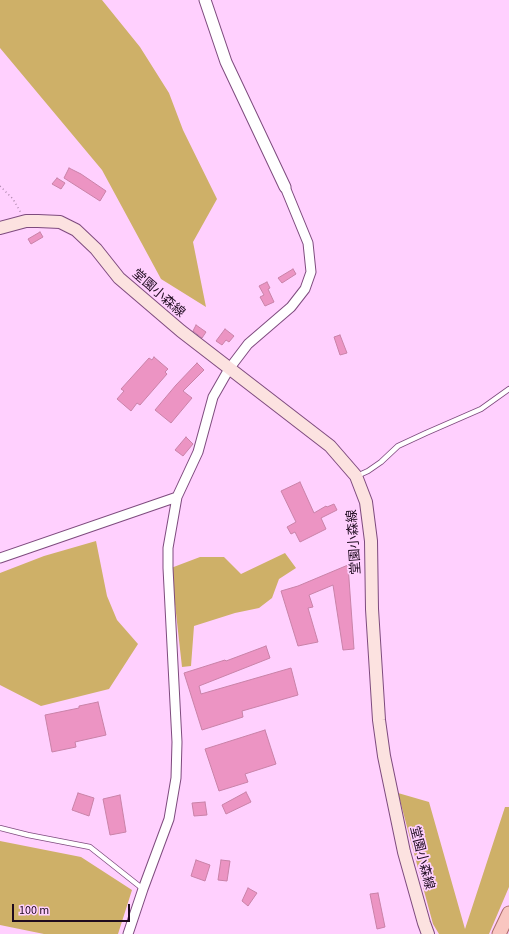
<!DOCTYPE html>
<meta charset="utf-8">
<style>
body{margin:0}
#map{position:relative;width:509px;height:934px;overflow:hidden;background:#ffd0fe;font-family:"Source Sans 3",sans-serif}
canvas{display:block}
.scale{position:absolute;left:12px;top:904px;width:118px;height:18px;box-sizing:border-box;border:2px solid #1e0a1e;border-top:0;padding-left:5px;font-size:12px;line-height:14px;white-space:nowrap;color:#1e0a1e;-webkit-text-stroke:3px #ffd0fe;paint-order:stroke}
</style>
<div id="map">
<canvas width="509" height="934"></canvas>
<div class="scale">100 m</div>
</div>
<script>
const ctx = document.querySelector('canvas').getContext('2d');
ctx.lineJoin = 'round';
function fill(path, color) {
  ctx.fillStyle = color;
  ctx.fill(path, 'evenodd');
}
function toPath(rows) {
  const path = new Path2D();
  for (const r of rows) {
    path.moveTo(r[0], r[1]);
    for (let i = 2; i < r.length; i += 2) path.lineTo(r[i], r[i + 1]);
  }
  return path;
}
function trace(path, color, width, dash) {
  ctx.strokeStyle = color;
  ctx.lineWidth = width;
  ctx.lineCap = dash ? 'butt' : 'round';
  ctx.setLineDash(dash || []);
  ctx.stroke(path);
}
function write(font, color, halo, rows, align = 'center') {
  ctx.font = font + ' "Source Sans 3","Noto Sans JP",sans-serif';
  ctx.lineWidth = 3.5;
  ctx.setLineDash([]);
  ctx.textBaseline = 'middle';
  ctx.strokeStyle = halo;
  ctx.fillStyle = color;
  for (const [text, x, y, turn = 0] of rows) {
    ctx.save();
    ctx.translate(x, y);
    ctx.rotate((+turn || 0) * Math.PI / 180);
    ctx.textAlign = isNaN(turn) ? turn : align;
    if (halo) ctx.strokeText(text, 0, 0);
    ctx.fillText(text, 0, 0);
    ctx.restore();
  }
}
const green = toPath([
 [0,0,102,0,140,47,169,93,183,130,217,199,193,242,206,307,161,279,102,170,0,48],
 [96,541,107,596,117,620,138,644,109,689,41,706,0,685,0,573,44,556],
 [285,553,296,568,279,579,272,598,259,608,235,613,194,626,191,666,182,667,171,568,200,557,224,557,241,574],
 [398,793,429,802,465,929,505,807,509,807,509,887,489,934,439,934,433,924,427,902],
 [0,841,81,857,132,890,118,934,44,934,0,925]
]);
const building = toPath([
 [69,168,81,174,106,191,100,201,64,178,69,168],
 [57,178,65,183,61,189,52,184,57,178],
 [40,232,43,237,31,244,28,239,40,232],
 [293,269,296,274,282,283,278,278,293,269],
 [267,282,270,288,268,289,274,302,265,306,260,297,264,295,259,286,267,282],
 [196,325,206,332,202,338,193,331,196,325],
 [225,329,234,336,229,342,226,340,222,345,216,341,225,329],
 [340,335,347,353,340,355,334,337,340,335],
 [154,357,168,369,165,372,167,374,140,405,137,403,131,411,117,399,124,391,121,389,149,358,152,360,154,357],
 [197,363,204,370,183,391,192,398,171,423,155,410,176,385,197,363],
 [186,437,193,444,183,456,175,450,186,437],
 [300,482,314,513,326,506,327,507,334,504,337,510,321,518,326,529,300,542,295,532,291,534,287,527,296,522,281,491,300,482],
 [348,565,354,649,343,650,333,585,309,595,313,607,308,608,318,642,298,646,281,591,298,586,348,565],
 [266,646,270,658,199,686,201,694,291,668,298,695,242,711,243,717,202,730,184,673,225,660,226,661,266,646],
 [98,702,106,735,75,742,76,747,52,752,45,715,79,708,79,706,98,702],
 [265,730,276,764,245,774,248,782,219,791,205,749,265,730],
 [246,792,251,802,226,814,222,805,246,792],
 [78,793,94,798,89,816,72,810,78,793],
 [120,795,126,832,110,835,103,799,120,795],
 [205,802,207,815,194,816,192,803,205,802],
 [196,860,210,865,205,881,191,876,196,860],
 [221,860,230,861,227,881,218,880,221,860],
 [248,888,257,893,248,906,242,901,248,888],
 [378,893,385,927,377,929,370,894,378,893]
]);
const path = toPath([
 [0,186,13,199,21,213]
]);
const service = toPath([
 [357,476,368,471,381,462,398,446,426,433,481,409,509,389],
 [0,828,28,835,90,847,143,889]
]);
const minor = toPath([
 [0,558,177,497],
 [128,934,143,889,169,819,176,778,177,742,168,568,168,548,177,497,198,452,213,397,229,369,248,344,291,307,305,289,311,272,308,243,285,187]
]);
const tertiary = toPath([
 [205,0,226,62,285,187]
]);
const secondary = toPath([
 [0,228,26,221,38,221,60,222,76,230,96,249,119,278,181,331,330,446,356,476,366,502,371,541,372,609,379,720,384,756,404,852,424,923,428,934]
]);
const primary = toPath([
 [499,934,509,913]
]);
const streetNames = [
 ["堂園小森線",158,294,41],
 ["堂園小森線",355,542,-94],
 ["堂園小森線",421,858,76]
];
fill(green, '#ceb068');
fill(building, '#ec94c3');
trace(building, '#c982a8', 1);
trace(service, '#7e4b7e', 6);
trace(minor, '#7e4b7e', 11);
trace(tertiary, '#7e4b7e', 13);
trace(secondary, '#7e4b7e', 14);
trace(primary, '#aa6c6c', 15);
trace(path, '#a984a8', 1.5, [1, 3]);
trace(service, '#fff', 4.5);
trace(minor, '#fff', 9);
trace(tertiary, '#fff', 11);
trace(secondary, '#fce2e0', 12);
trace(primary, '#f9c6c0', 13);
write('13px', '#1e0a1e', '#ffd0fe', streetNames);
</script>
